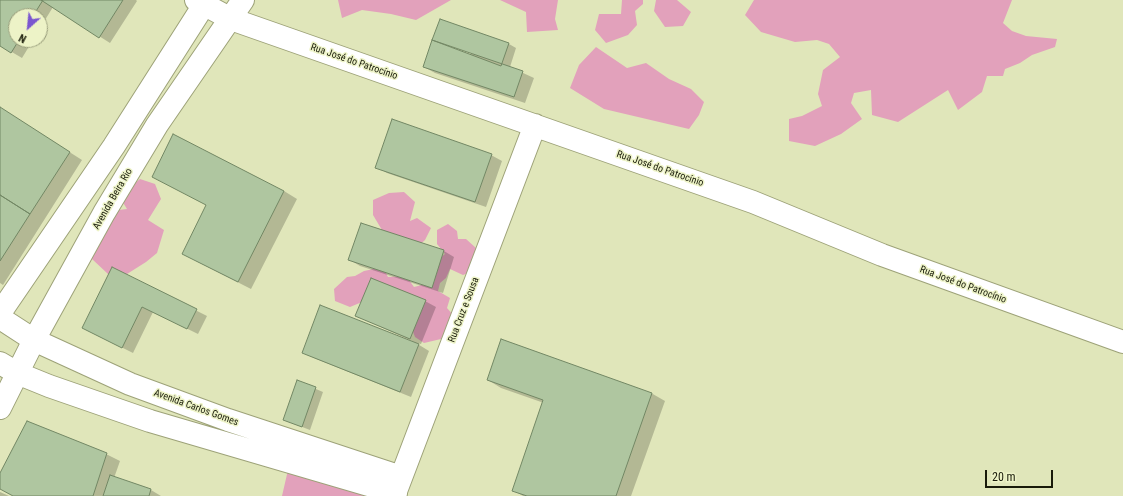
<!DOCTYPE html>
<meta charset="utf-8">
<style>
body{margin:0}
#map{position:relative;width:1123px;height:496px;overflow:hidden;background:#e0e6ba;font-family:"Roboto Condensed",sans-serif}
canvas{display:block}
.north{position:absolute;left:8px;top:8px;width:40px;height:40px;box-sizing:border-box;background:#edf3c7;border:1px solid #989d7b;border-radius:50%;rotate:207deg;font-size:11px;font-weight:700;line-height:16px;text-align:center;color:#191b0a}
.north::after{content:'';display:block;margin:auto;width:14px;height:18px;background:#7a56d0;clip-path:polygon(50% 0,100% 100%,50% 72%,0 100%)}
.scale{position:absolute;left:985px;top:470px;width:68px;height:18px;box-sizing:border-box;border:2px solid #191b0a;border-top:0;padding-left:5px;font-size:12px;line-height:14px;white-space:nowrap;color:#191b0a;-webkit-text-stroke:3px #edf3c7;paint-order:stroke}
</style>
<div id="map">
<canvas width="1123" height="496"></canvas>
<div class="north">N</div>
<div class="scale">20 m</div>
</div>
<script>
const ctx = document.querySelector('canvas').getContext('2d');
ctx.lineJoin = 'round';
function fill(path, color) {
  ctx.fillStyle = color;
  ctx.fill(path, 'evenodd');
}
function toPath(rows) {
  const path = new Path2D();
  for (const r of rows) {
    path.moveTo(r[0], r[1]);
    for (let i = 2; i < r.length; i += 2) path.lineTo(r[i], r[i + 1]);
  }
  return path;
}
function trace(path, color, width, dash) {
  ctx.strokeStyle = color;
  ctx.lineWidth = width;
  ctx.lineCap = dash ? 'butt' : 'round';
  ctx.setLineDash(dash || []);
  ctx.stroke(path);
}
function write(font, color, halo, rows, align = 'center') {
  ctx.font = font + ' "Roboto Condensed",sans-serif';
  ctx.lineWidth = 3;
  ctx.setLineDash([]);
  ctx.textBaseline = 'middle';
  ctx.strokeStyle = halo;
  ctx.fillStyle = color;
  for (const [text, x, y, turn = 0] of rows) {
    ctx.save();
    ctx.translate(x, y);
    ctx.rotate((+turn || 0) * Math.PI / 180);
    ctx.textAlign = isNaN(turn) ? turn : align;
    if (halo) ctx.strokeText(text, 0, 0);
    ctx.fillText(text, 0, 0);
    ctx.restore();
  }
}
const green = toPath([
 [338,0,451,0,416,20,391,14,362,10,342,18],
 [500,0,558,0,555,19,558,30,527,32,526,12],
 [622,0,643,0,643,4,635,11,637,25,628,35,606,43,595,30,599,14,621,14],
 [656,0,677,0,691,12,683,26,665,27,654,11],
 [754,0,1012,0,1003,23,1012,31,1026,36,1057,39,1055,47,1032,55,1020,63,1005,69,1003,76,987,76,982,92,958,110,948,90,898,122,872,115,871,90,854,93,851,103,862,119,841,134,815,146,789,141,789,119,802,116,822,106,818,94,823,70,840,57,829,44,817,40,795,42,761,32,745,15],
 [596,47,627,68,646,63,669,79,691,89,704,102,699,115,689,129,604,109,570,88,579,65],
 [140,179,155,184,161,199,148,220,164,230,157,253,146,262,127,274,108,274,92,259,95,236,110,211,127,209,119,196],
 [404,192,415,202,410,221,417,218,431,228,425,240,416,248,382,230,373,215,373,200,389,193],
 [448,224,457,231,458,239,466,239,476,248,473,262,468,273,463,275,450,269,446,278,440,283,438,291,450,298,447,308,454,316,441,339,424,343,415,337,410,324,369,299,350,307,335,301,334,289,347,277,355,276,364,271,383,267,388,277,406,276,414,287,434,282,437,260,445,254,437,244,437,230],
 [288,470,383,496,282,496]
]);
const shadow = toPath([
 [0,0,136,0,137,1,110,43,53,7,40,28,40,16,16,16,16,40,33,40,22,58,0,45],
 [509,44,516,48,510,67,534,78,525,103,435,73,424,67],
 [0,108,82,160,3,285,0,283],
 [491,155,502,161,486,207,387,173,377,167],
 [284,191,297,199,251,289,196,261],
 [361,224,444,251,454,257,443,293,360,266,350,260],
 [112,268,207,316,198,334,153,312,133,353,83,328],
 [425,301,436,307,421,344,416,343,429,351,411,397,314,358,303,352,412,342,412,341,356,316],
 [488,380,651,393,665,401,631,496,523,496,513,490,544,403,501,388],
 [297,381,323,392,310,430,284,420],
 [106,454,120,461,114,478,151,490,161,496,14,496,0,488,0,475],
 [0,492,9,496,0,496]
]);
const building = toPath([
 [0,0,43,0,33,16,16,16,16,40,19,40,11,53,0,46,0,0],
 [41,0,123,0,99,38,41,0],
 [440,19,509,43,501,66,432,40,440,19],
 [432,40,523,71,514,97,423,67,432,40],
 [0,107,70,152,30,214,0,195,0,107],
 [392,119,492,154,475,202,375,168,392,119],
 [173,134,284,191,238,282,182,254,206,205,152,177,173,134],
 [0,195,30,214,0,261,0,195],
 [361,223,444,250,432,288,348,260,361,223],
 [112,267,197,309,187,329,142,307,122,348,82,328,112,267],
 [371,278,426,300,410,339,355,316,371,278],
 [320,305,419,344,400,392,302,353,320,305],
 [501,339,652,393,616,496,527,496,512,491,543,400,487,380,501,339],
 [297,380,316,387,302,427,283,420,297,380],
 [27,421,107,453,93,496,13,496,0,489,0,473,27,421],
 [110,475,151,489,149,496,103,496,110,475]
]);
const minor = toPath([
 [196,0,231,19,753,202,882,255,1123,342],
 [0,318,34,340,130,384,228,420,401,477],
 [0,363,17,373,49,386,150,421,396,493],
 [396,491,535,125]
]);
const major = toPath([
 [0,313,114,146,207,0],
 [0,408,34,340,104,213,157,125,243,0]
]);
const streetNames = [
 ["Rua José do Patrocínio",354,62,19],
 ["Rua José do Patrocínio",660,169,19],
 ["Avenida Beira Rio",113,199,-60],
 ["Rua José do Patrocínio",963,285,20],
 ["Rua Cruz e Sousa",464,310,-69],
 ["Avenida Carlos Gomes",196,408,20]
];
fill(green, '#e2a1bb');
fill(shadow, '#0003');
fill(building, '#afc6a0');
trace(building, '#728764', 1);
trace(minor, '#9da278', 24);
trace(major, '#9da278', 24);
trace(minor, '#fff', 22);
trace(major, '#fff', 22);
write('10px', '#191b0a', '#edf3c7', streetNames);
</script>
